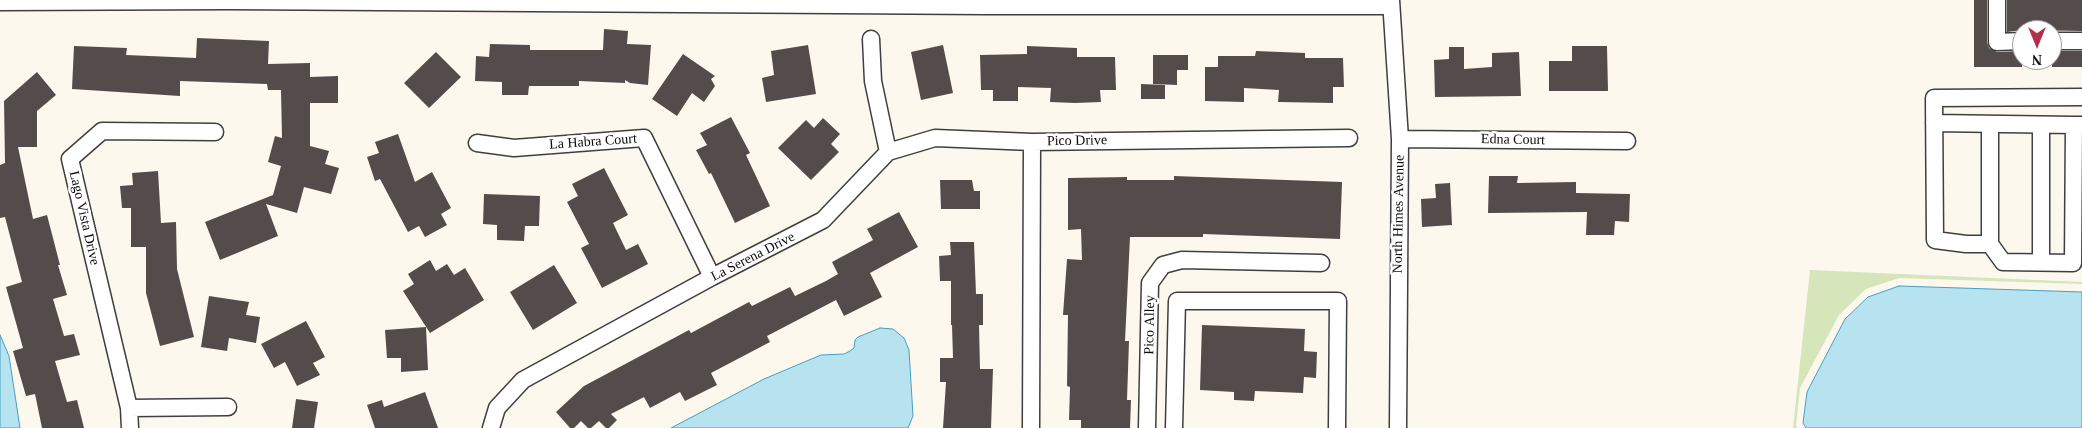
<!DOCTYPE html>
<style>
body{margin:0}
#map{position:relative;width:2082px;height:428px;overflow:hidden;background:#fdf8ed;font-family:"Times New Roman",serif}
canvas{display:block}
.north{position:absolute;left:2012px;top:20px;width:50px;height:50px;box-sizing:border-box;background:#fff;border:1px solid #9e9e9e;border-radius:50%;rotate:180deg;font-size:14px;font-weight:700;line-height:20px;text-align:center;color:#0c0c0c}
.north::after{content:'';display:block;margin:auto;width:18px;height:22px;background:#af3149;clip-path:polygon(50% 0,100% 100%,50% 72%,0 100%)}
</style>
<div id="map">
<canvas width="2082" height="428"></canvas>
<div class="north">N</div>
</div>
<script>
const ctx = document.querySelector('canvas').getContext('2d');
ctx.lineJoin = 'round';
function fill(path, color) {
  ctx.fillStyle = color;
  ctx.fill(path, 'evenodd');
}
function toPath(rows) {
  const path = new Path2D();
  for (const r of rows) {
    path.moveTo(r[0], r[1]);
    for (let i = 2; i < r.length; i += 2) path.lineTo(r[i], r[i + 1]);
  }
  return path;
}
function trace(path, color, width, dash) {
  ctx.strokeStyle = color;
  ctx.lineWidth = width;
  ctx.lineCap = dash ? 'butt' : 'round';
  ctx.setLineDash(dash || []);
  ctx.stroke(path);
}
function write(font, color, halo, rows, align = 'center') {
  ctx.font = font + ' "Times New Roman",serif';
  ctx.lineWidth = 5;
  ctx.setLineDash([]);
  ctx.textBaseline = 'middle';
  ctx.strokeStyle = halo;
  ctx.fillStyle = color;
  for (const [text, x, y, turn = 0] of rows) {
    ctx.save();
    ctx.translate(x, y);
    ctx.rotate((+turn || 0) * Math.PI / 180);
    ctx.textAlign = isNaN(turn) ? turn : align;
    if (halo) ctx.strokeText(text, 0, 0);
    ctx.fillText(text, 0, 0);
    ctx.restore();
  }
}
const green = toPath([
 [1810,270,2082,282,2082,284,1899,278,1866,289,1839,315,1800,388,1796,425,1797,428,1793,428]
]);
const water = toPath([
 [1899,286,2082,292,2082,428,1806,428,1803,423,1807,392,1845,319,1868,297,1899,286],
 [880,328,893,329,899,334,904,338,909,350,913,416,908,428,671,428,764,379,821,355,844,354,850,351,854,348,855,340,858,337,880,328],
 [0,335,9,356,20,428,0,428,0,335]
]);
const building = toPath([
 [1974,0,1987,0,1987,42,1989,48,1997,52,2022,51,2022,67,1974,67],
 [2007,0,2082,0,2082,31,2022,30,2007,32],
 [604,29,628,31,627,44,651,45,648,85,630,83,625,80,625,83,579,81,579,86,529,86,528,95,502,95,502,82,475,81,476,56,489,57,490,44,530,45,530,50,603,50],
 [197,38,269,41,268,64,310,63,310,77,338,76,338,103,310,103,310,146,329,151,325,164,339,168,331,194,304,187,297,213,266,204,278,236,220,260,205,222,273,195,281,166,268,162,275,136,282,138,281,90,268,90,267,84,180,81,180,96,72,89,74,46,127,48,126,55,196,58],
 [808,45,816,94,766,102,762,78,774,75,771,51],
 [943,45,953,93,921,100,911,52],
 [1027,46,1077,48,1077,57,1115,57,1116,90,1100,90,1101,102,1075,103,1050,102,1051,88,1018,87,1018,101,993,101,993,90,981,90,980,55,1027,54],
 [1572,46,1607,46,1608,91,1549,91,1549,61,1572,61],
 [1449,47,1464,47,1464,69,1492,67,1492,53,1519,52,1521,96,1435,97,1434,60,1449,59],
 [1256,51,1305,53,1305,58,1343,58,1344,87,1333,87,1333,103,1278,102,1279,90,1244,88,1244,102,1205,101,1205,67,1218,67,1218,56,1255,56],
 [2052,51,2082,51,2082,67,2052,67],
 [436,52,461,77,429,108,404,83],
 [683,54,715,76,711,79,715,86,704,102,692,93,677,116,652,99],
 [1153,55,1188,55,1188,70,1177,70,1177,85,1153,84],
 [37,72,56,95,37,111,37,147,18,147,33,219,47,215,60,265,58,265,67,295,53,299,64,336,74,334,80,355,55,361,67,402,77,400,84,428,42,428,35,394,26,396,13,351,23,348,6,287,22,282,5,217,0,218,0,165,5,163,4,101],
 [1141,84,1165,85,1165,99,1141,99],
 [731,117,750,153,746,155,770,206,735,223,711,173,709,174,696,150,707,145,700,133],
 [823,118,840,134,831,144,839,152,811,180,778,148,806,120,814,128],
 [398,134,415,182,432,172,451,208,441,214,447,225,425,237,419,226,408,232,380,179,375,181,367,157,379,153,375,142],
 [604,168,628,215,613,223,626,250,638,244,648,264,602,288,581,248,589,244,567,202,578,196,572,184],
 [158,171,161,223,176,222,177,269,194,337,160,346,146,293,146,247,131,247,131,208,122,208,120,186,133,185,132,173],
 [1174,176,1342,182,1340,239,1203,234,1203,237,1130,237,1125,341,1129,341,1127,400,1131,400,1130,428,1081,428,1081,420,1069,420,1070,387,1067,386,1068,315,1063,315,1067,259,1082,260,1081,229,1068,230,1068,178,1127,177,1127,180,1174,180],
 [1489,176,1518,176,1517,183,1576,182,1576,193,1630,194,1629,222,1615,221,1614,235,1586,235,1587,212,1488,213],
 [940,180,972,180,974,191,980,191,980,209,941,209],
 [1450,183,1452,225,1422,227,1421,199,1436,198,1435,184],
 [484,194,540,196,539,226,525,226,524,241,497,240,497,225,483,224],
 [899,212,918,247,870,273,882,297,844,316,836,300,767,336,770,342,711,373,717,385,685,401,680,392,650,408,644,397,611,414,617,420,609,428,606,428,599,421,591,428,588,428,581,421,574,428,570,428,556,412,584,386,689,330,691,333,749,302,752,306,790,287,795,296,826,281,838,274,832,262,873,240,867,229],
 [950,242,974,242,976,294,983,294,983,325,979,325,980,369,993,369,991,428,943,428,946,382,940,382,940,358,953,358,952,325,951,325,951,281,940,281,939,256,951,255],
 [430,260,436,271,447,264,454,275,465,268,484,300,430,333,403,291,414,284,408,274],
 [554,265,577,303,533,330,510,292],
 [209,296,249,302,246,315,260,317,256,343,229,338,227,351,201,347],
 [306,321,325,357,313,363,320,375,297,386,285,362,274,368,261,344],
 [1202,325,1305,329,1304,351,1317,352,1316,378,1304,377,1303,393,1255,391,1254,401,1234,400,1234,392,1200,390],
 [426,327,428,370,401,372,401,358,387,358,385,330],
 [425,392,438,428,375,428,367,405,382,400,384,407],
 [296,399,318,402,314,428,292,428]
]);
const minor = toPath([
 [1391,0,1400,139,1398,428],
 [1997,0,1997,42,2022,41],
 [0,2,228,1,987,6,1391,6],
 [871,39,873,81,888,152],
 [2052,41,2082,41],
 [2082,97,1934,98,1935,240,1966,244,1990,244,2003,262,2073,263,2074,125,2082,125],
 [1934,123,2074,125],
 [1990,124,1990,244],
 [2041,125,2041,262],
 [1400,139,1627,141],
 [477,143,514,148,644,138,712,277],
 [129,408,228,407],
 [130,428,129,408,70,159,102,131,215,132],
 [491,428,497,408,523,380,712,277,823,220,888,152,935,138,1032,142],
 [1031,428,1032,142,1349,138],
 [1147,428,1150,283,1163,265,1182,260,1321,263],
 [1174,428,1177,301,1338,301,1337,428]
]);
const streetNames = [
 ["Edna Court",1513,140,1],
 ["Pico Drive",1077,141,-1],
 ["La Habra Court",593,142,-4],
 ["North Himes Avenue",1399,214,-89],
 ["Lago Vista Drive",84,218,77],
 ["La Serena Drive",753,257,-27],
 ["Pico Alley",1150,325,-89]
];
fill(green, '#d6e5ba');
fill(water, '#b7e3f0');
trace(water, '#44a0c0', 1);
fill(building, '#544c4a');
trace(minor, '#3f3f3f', 19);
trace(minor, '#fff', 16);
write('14px', '#0c0c0c', '#fff', streetNames);
</script>
